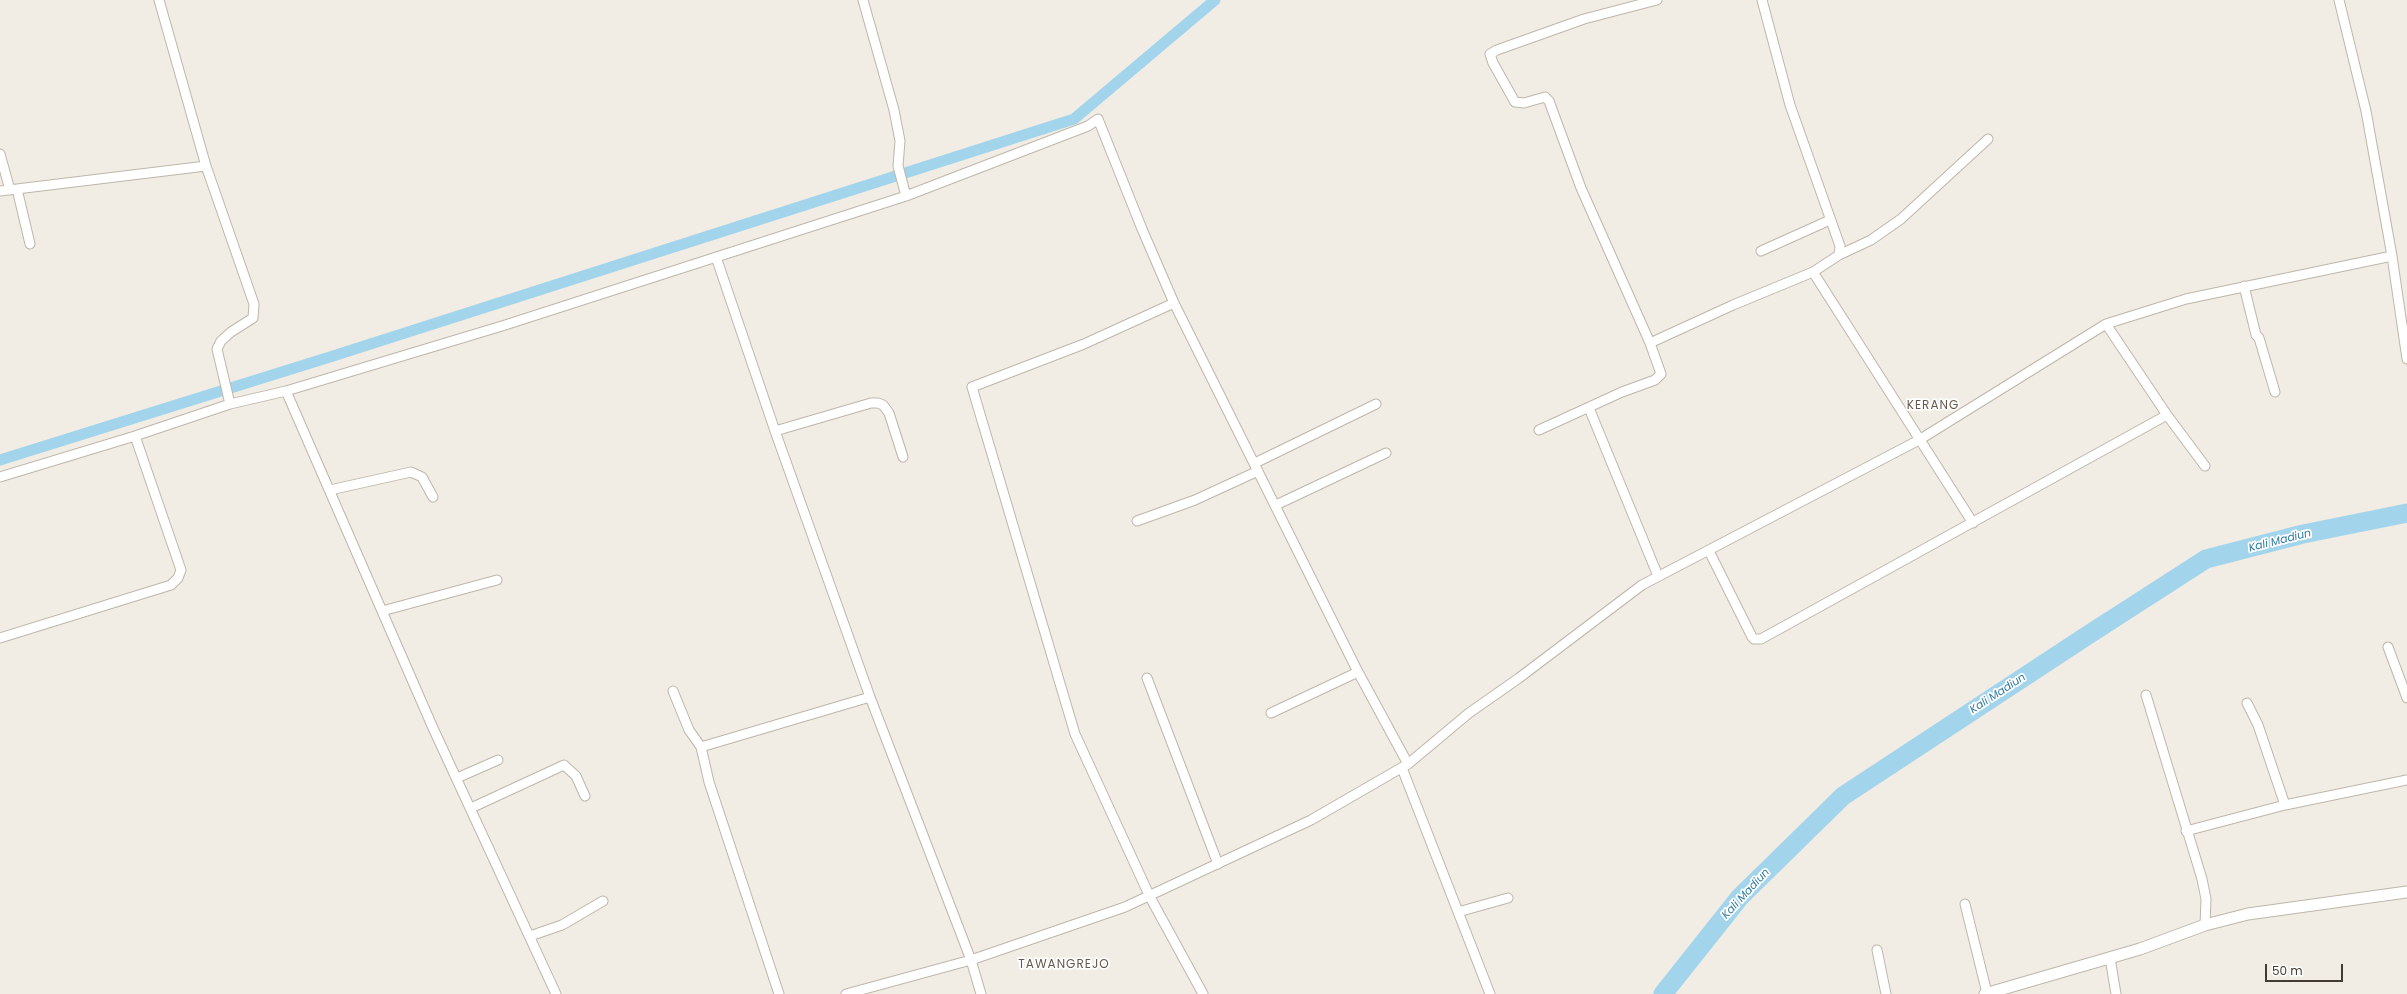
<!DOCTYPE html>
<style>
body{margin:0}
#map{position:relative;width:2407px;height:994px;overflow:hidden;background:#f1ece4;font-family:Poppins,sans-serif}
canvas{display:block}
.scale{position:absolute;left:2265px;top:964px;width:78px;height:18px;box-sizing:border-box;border:2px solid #433c34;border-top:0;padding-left:5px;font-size:12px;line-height:14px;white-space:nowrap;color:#433c34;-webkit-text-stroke:3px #fff;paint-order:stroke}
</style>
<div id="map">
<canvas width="2407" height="994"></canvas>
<div class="scale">50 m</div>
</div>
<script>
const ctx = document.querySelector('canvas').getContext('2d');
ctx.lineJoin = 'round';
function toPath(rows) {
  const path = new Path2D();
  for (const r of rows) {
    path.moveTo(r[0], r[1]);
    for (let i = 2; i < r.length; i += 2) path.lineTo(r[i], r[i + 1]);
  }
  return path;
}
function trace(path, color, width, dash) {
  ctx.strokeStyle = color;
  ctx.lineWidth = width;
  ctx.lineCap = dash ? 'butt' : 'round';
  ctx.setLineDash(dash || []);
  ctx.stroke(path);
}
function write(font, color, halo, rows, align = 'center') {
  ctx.font = font + ' Poppins,sans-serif';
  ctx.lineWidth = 3.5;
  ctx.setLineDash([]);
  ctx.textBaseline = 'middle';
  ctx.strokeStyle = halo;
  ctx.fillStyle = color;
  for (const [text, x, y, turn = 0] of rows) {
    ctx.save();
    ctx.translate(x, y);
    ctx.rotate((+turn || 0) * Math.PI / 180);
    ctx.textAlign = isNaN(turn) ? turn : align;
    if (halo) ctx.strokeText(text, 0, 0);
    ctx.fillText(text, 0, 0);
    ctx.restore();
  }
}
const canal = toPath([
 [0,460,333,356,1074,119,1215,0]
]);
const river = toPath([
 [1663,994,1740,897,1843,796,2088,635,2206,559,2303,534,2407,513]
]);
const minor = toPath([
 [159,0,206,166,254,304,253,318,231,332,221,341,217,349,230,404],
 [863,0,894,110,900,141,898,166,906,196],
 [1762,0,1790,105,1840,246,1839,255,1813,272,1973,523],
 [2339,0,2366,111,2392,256,2407,359],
 [0,154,10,190],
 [17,189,30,244],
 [0,191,206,166],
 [1761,251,1830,220],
 [1839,255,1871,240,1901,219,1988,139],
 [716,257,775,431,870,697,971,960,981,994],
 [2244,286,2256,335,2259,338,2275,392],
 [1174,303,1084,344,972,387,1075,734,1150,897,1203,994],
 [1650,343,1733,305,1813,272],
 [286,391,433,728,556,994],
 [1589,408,1658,576],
 [2167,415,2205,466],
 [1539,430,1622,392,1655,380,1661,374,1650,343,1581,188,1549,101,1545,97,1524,103,1515,102,1493,63,1490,54,1497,50,1584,19,1657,0],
 [775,431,871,403,878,403,883,405,889,413,903,457],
 [1255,463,1376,404],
 [0,477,135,436,230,404,286,391,502,326,906,196,1088,126,1098,119,1142,229,1174,303,1358,672,1408,764],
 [330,490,411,472,422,477,433,497],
 [1276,505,1386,453],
 [1137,521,1195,500,1258,471],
 [1709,551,1752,637,1754,639,1761,639,2167,415,2106,324],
 [382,611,497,580],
 [0,638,171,585,178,578,181,570,135,436],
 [2388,647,2407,698],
 [1147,678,1218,864],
 [673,691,689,730,701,747,870,697],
 [2146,695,2202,879,2206,899,2205,925],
 [2247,703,2258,725,2285,805],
 [1271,713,1358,672],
 [701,747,709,782,779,994],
 [1402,768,1490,994],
 [457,778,498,760],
 [471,808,564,765,576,776,585,796],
 [2186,831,2285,805,2407,780],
 [1965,904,1987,993],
 [1458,912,1508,898],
 [530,936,562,925,603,901],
 [1877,950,1886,994],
 [2110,958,2116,994],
 [846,994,971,960,1125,907,1311,820,1408,764,1469,713,1519,678,1642,585,1919,440,2106,324,2186,299,2392,256]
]);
const tertiary = toPath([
 [1985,994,2140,949,2205,925,2248,914,2407,892]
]);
const waterNames = [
 ["Kali Madiun",2280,541,-14],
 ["Kali Madiun",1998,694,-33],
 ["Kali Madiun",1746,894,-47]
];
const quarterNames = [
 ["KERANG",1933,406],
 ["TAWANGREJO",1064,965]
];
trace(canal, '#a2d5ec', 11);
trace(river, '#a2d5ec', 19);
trace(minor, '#bfb6aa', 11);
trace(tertiary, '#bfb6aa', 13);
trace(minor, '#fff', 9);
trace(tertiary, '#fff', 11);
write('italic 11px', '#317ca2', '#fff', waterNames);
ctx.letterSpacing = '1px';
write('12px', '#65594c', '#fff', quarterNames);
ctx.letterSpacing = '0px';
</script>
